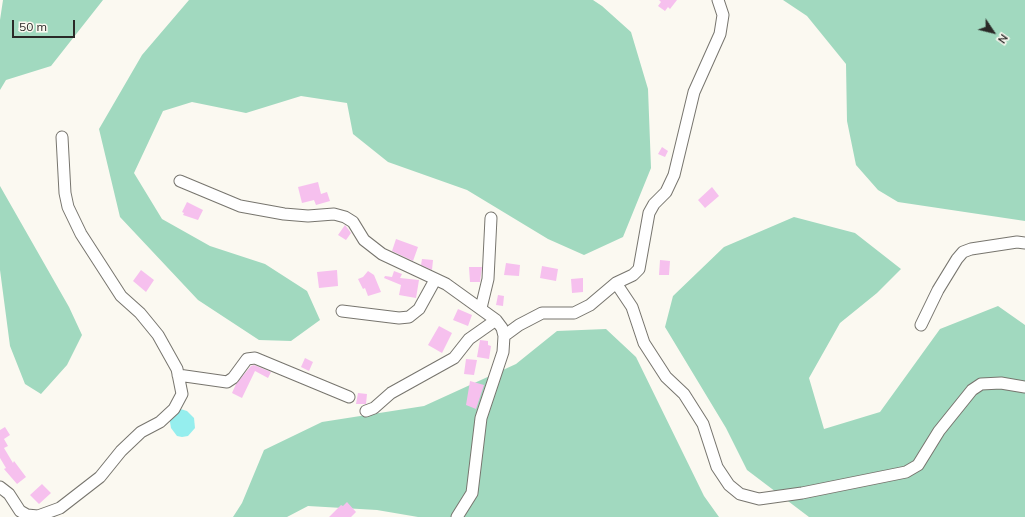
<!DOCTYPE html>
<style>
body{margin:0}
#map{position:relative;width:1025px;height:517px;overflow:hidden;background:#fbf9f1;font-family:Mulish,sans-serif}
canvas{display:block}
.north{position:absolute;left:973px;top:12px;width:40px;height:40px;-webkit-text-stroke:3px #fbf9f1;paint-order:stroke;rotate:125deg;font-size:11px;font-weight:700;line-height:16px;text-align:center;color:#2a2927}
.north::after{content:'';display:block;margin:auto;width:14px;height:18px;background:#2a2927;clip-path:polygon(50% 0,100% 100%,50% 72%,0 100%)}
.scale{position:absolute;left:12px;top:20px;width:63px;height:18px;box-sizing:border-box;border:2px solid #2a2927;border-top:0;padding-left:5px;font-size:12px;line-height:14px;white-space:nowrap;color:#2a2927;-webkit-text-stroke:3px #fbf9f1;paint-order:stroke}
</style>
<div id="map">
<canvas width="1025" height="517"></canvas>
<div class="north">N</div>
<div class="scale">50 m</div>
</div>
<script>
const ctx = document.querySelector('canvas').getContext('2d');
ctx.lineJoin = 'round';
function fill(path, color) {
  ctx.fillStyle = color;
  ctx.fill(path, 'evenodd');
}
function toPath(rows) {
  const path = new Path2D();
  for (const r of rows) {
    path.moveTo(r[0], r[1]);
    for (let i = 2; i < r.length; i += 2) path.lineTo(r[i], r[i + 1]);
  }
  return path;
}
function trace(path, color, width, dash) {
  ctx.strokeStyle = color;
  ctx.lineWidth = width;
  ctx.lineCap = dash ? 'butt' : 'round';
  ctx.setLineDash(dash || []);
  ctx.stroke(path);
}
const green = toPath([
 [3,0,103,0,51,66,6,80,0,90,0,20],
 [189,0,593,0,602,6,631,32,648,89,651,168,623,237,584,255,548,239,467,190,388,162,353,134,347,103,301,96,246,113,192,102,163,111,134,173,162,219,210,246,265,264,307,291,320,320,291,341,259,340,198,300,120,217,99,129,142,55],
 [783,0,1025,0,1025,221,898,202,878,190,856,165,847,121,846,64,807,16],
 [0,186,69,307,82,335,67,365,41,394,25,384,10,346,0,270],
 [794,217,855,233,901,269,877,293,840,323,809,378,824,429,880,412,940,329,998,306,1025,325,1025,517,809,517,747,470,726,428,665,327,673,296,724,247],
 [606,329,636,357,704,496,719,517,418,517,377,510,308,506,287,517,233,517,242,503,264,450,322,422,424,406,516,364,557,331]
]);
const water = toPath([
 [177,408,187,411,194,418,195,428,188,436,182,437,177,436,171,428,169,416]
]);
const building = toPath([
 [659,0,677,0,670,9,668,7,665,11,658,6,661,2],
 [662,147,668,151,665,157,658,154],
 [318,182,321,194,327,192,330,201,316,205,314,200,302,203,298,187],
 [712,187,719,196,705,208,698,200],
 [187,202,203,210,198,220,183,215,184,213,182,212],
 [345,225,351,233,346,240,338,235],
 [396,239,418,247,413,261,392,251],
 [422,259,433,260,432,270,421,265],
 [660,260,670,261,669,275,659,275],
 [506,263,520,265,519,276,504,275],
 [542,266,558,269,556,281,540,278],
 [469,267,482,267,480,282,470,282],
 [141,270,154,280,146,292,133,281],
 [337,270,338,286,319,288,317,272],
 [368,271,374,275,381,292,368,296,365,288,363,289,358,279,363,277],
 [394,271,402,274,400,278,419,280,416,298,399,295,401,285,384,278,385,276,392,277],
 [583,278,583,292,572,293,571,279],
 [498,295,504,296,503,306,496,305],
 [458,309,472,315,468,326,453,320],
 [439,326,452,333,442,353,428,345],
 [480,340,488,341,488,345,491,346,489,359,477,357],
 [305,358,313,362,309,371,301,367],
 [466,359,477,360,474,375,464,374],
 [254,365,271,372,268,378,255,371,242,398,232,393,236,384,251,366],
 [470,381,484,385,476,409,466,405],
 [358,393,367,394,366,404,356,404],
 [5,427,10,435,4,439,8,446,4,448,13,463,14,461,26,477,17,484,4,469,6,468,0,458,0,430],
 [42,484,51,493,39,504,30,495],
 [347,502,356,512,351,517,329,517,341,505,343,506]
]);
const minor = toPath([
 [180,181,240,206,284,214,308,216,334,214,345,217,353,222,364,240,382,254,446,284,496,320,502,328,504,336,503,352,481,418,472,493,457,517],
 [616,283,632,307,644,343,666,377,684,394,703,424,717,467,729,485,740,494,759,499,802,493,906,472,918,465,939,431,972,390,981,384,1001,383,1025,387],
 [481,308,488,279,491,218],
 [342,311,399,318,409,317,419,309,435,280],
 [921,325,938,290,957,259,963,252,971,249,1017,242,1025,243],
 [504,336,519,325,542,313,574,313,590,305,616,283,633,275,639,269,649,213,654,204,666,192,674,175,694,92,720,34,723,15,718,0],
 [178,375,227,382,233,378,247,359,255,358,349,397],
 [366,411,374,408,391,393,454,358,469,339,496,320],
 [0,487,9,494,20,511,27,515,38,516,60,508,100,477,121,451,141,432,160,422,174,409,182,394,177,369,158,335,140,313,121,296,81,234,68,207,65,193,62,137]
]);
fill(green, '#a1d9bf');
fill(water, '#95eeee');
fill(building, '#f6c0ee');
trace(minor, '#77756e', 13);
trace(minor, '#fff', 11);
</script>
